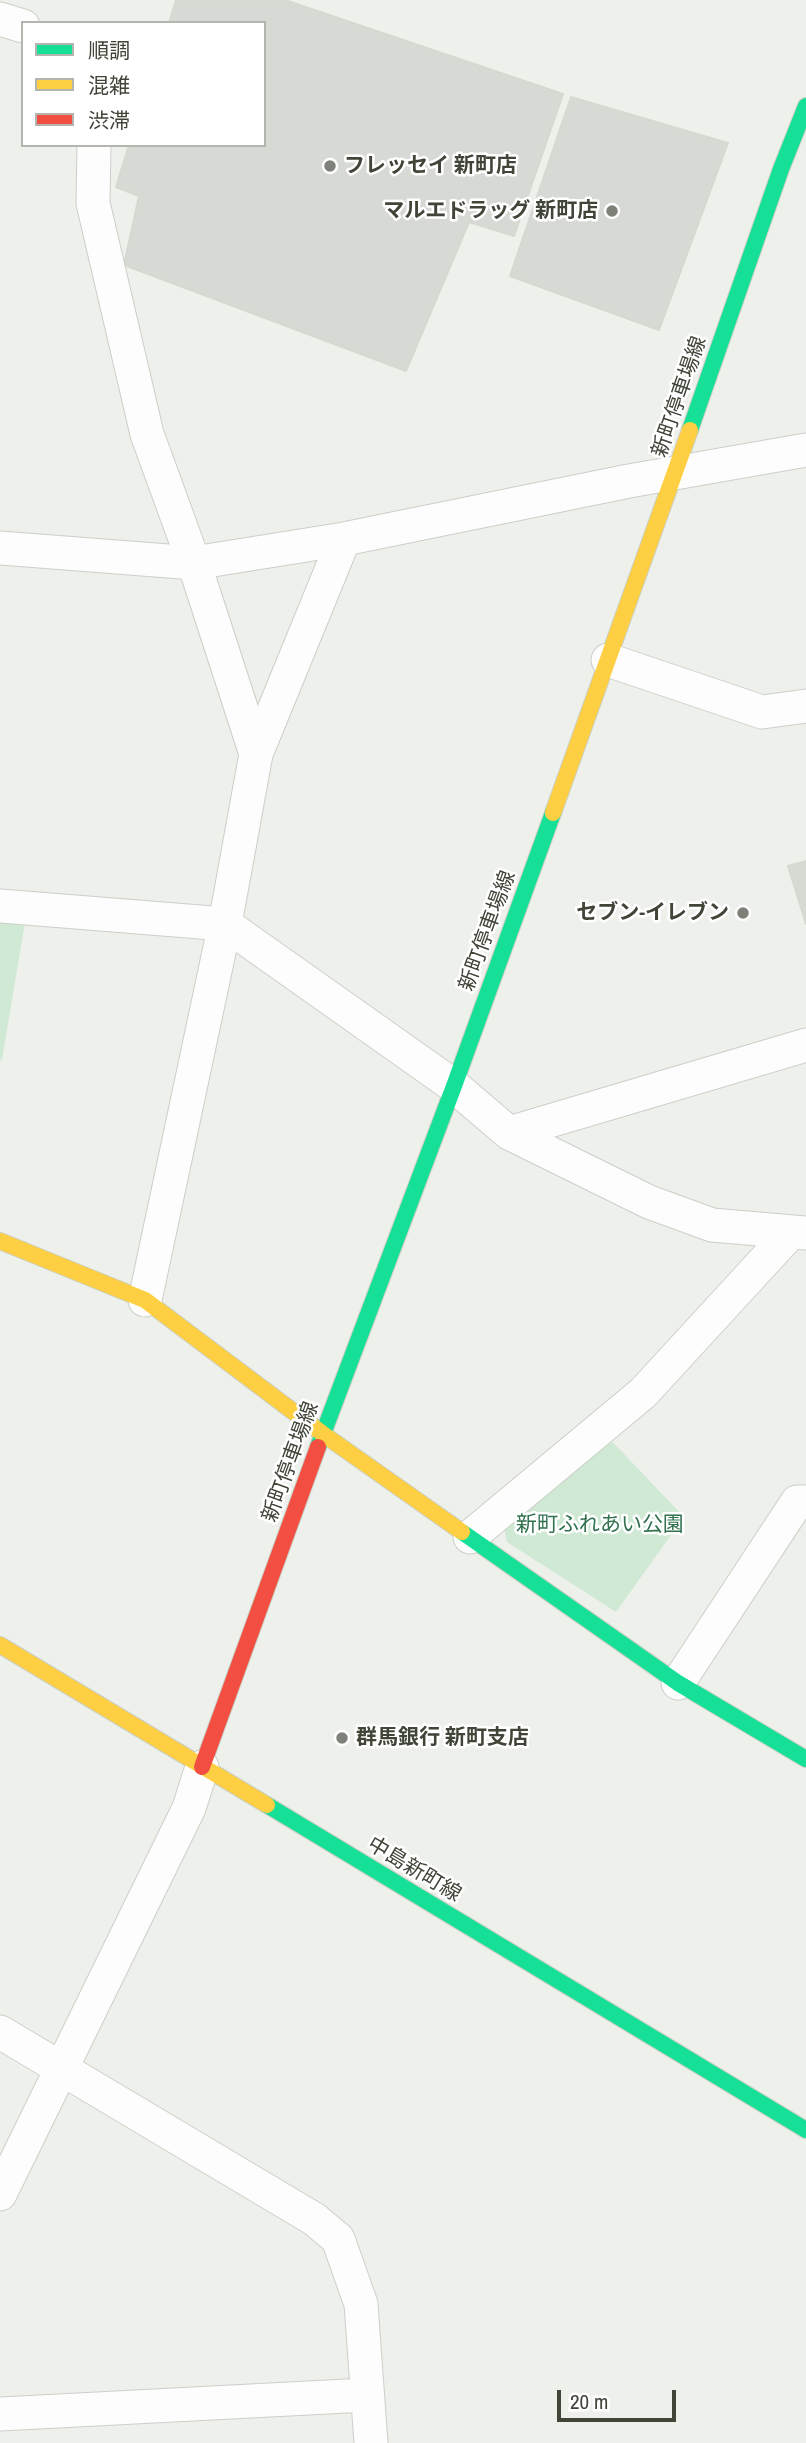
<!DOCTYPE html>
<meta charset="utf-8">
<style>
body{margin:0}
#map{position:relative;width:806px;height:2443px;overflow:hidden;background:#eef1eb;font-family:"Archivo Narrow","Noto Sans JP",sans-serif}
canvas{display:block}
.legend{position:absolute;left:21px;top:21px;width:245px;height:126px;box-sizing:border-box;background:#fff;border:2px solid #b3b5af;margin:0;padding:9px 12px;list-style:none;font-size:21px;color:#404538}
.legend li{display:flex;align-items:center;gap:14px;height:35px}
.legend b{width:35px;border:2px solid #b3b5af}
.scale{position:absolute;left:557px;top:2390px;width:119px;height:32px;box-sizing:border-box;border:4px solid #404538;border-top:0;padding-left:9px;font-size:21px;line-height:24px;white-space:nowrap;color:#404538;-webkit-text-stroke:5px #fff;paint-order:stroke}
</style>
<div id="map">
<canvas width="806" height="2443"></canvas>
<ul class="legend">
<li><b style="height:9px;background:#16e098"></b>順調</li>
<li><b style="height:9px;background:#ffcf43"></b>混雑</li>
<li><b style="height:9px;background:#f24e42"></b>渋滞</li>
</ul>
<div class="scale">20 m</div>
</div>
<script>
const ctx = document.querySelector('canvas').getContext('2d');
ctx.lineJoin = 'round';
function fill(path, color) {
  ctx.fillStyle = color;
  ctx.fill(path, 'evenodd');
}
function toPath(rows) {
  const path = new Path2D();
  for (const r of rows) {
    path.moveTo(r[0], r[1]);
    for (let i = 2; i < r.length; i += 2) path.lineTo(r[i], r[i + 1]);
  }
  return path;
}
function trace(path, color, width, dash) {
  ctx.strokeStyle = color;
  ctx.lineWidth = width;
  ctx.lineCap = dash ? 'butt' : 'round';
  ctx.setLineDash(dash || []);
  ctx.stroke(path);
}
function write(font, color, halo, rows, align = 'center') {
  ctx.font = font + ' "Archivo Narrow","Noto Sans JP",sans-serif';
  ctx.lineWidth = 5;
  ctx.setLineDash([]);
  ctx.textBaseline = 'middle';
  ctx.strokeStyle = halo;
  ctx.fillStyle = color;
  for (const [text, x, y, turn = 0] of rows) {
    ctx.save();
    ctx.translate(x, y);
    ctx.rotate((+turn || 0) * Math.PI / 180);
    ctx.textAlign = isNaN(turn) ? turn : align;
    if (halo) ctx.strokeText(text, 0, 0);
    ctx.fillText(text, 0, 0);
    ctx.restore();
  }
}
const green = toPath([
 [0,921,25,923,2,1059,0,1060],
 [606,1435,684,1517,616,1612,507,1542,503,1524]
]);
const building = toPath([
 [176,0,285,0,563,94,514,236,469,222,406,371,124,265,139,196,116,187,129,145,264,145,264,23,169,23,176,0],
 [571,97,728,143,659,330,510,276,571,97],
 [806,861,806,924,788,866,806,861]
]);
const street = toPath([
 [0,19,23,26],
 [94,145,93,203,147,434,194,563,256,754],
 [0,548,194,563,344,539,629,481,806,450],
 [608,660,762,712,806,706],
 [0,906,225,924,454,1086,509,1133,649,1202,712,1225,806,1233],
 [509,1133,806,1045],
 [145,1300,225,924,256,754,344,539],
 [470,1537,643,1393,791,1232],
 [678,1683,797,1502,806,1502],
 [0,2032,314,2219,338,2239,361,2304,371,2443],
 [0,2194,189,1808,202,1767],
 [0,2414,366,2395]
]);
const fast = toPath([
 [690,430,781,169,806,106],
 [318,1447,454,1086,553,813],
 [462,1532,678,1683,806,1759],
 [267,1805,806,2130]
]);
const slow = toPath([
 [553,813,690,430],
 [0,1241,145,1300,323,1434,462,1532],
 [0,1645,267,1805]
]);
const jam = toPath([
 [202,1767,318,1447]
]);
const markers = [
 [330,166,7,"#7d8177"],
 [612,211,7,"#7d8177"],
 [743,913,7,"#7d8177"],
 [342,1738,7,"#7d8177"]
];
const poiNames = [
 ["フレッセイ 新町店",344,166],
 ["マルエドラッグ 新町店",598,211,"right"],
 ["セブン-イレブン",729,913,"right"],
 ["群馬銀行 新町支店",356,1738]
];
const streetNames = [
 ["新町停車場線",680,397,-71],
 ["新町停車場線",488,931,-70],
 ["新町停車場線",291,1462,-70],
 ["中島新町線",414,1870,31]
];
const parkNames = [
 ["新町ふれあい公園",600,1525]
];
fill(green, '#d0e9d5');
fill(building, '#d7dad4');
trace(building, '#d5d9d1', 2);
trace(street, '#cccfc9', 35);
trace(fast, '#c9cfc3', 18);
trace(slow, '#c9cfc3', 18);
trace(jam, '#c9cfc3', 18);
trace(street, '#fcfdfc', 33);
trace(fast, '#16e098', 16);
trace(slow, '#ffcf43', 16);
trace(jam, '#f24e42', 16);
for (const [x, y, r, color] of markers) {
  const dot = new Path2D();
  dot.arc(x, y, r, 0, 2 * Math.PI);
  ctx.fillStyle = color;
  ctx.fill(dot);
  trace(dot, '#fff', 2.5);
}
write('bold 21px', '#404538', '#fff', poiNames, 'left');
write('21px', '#404538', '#fff', streetNames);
write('21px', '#32714f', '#fff', parkNames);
</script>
